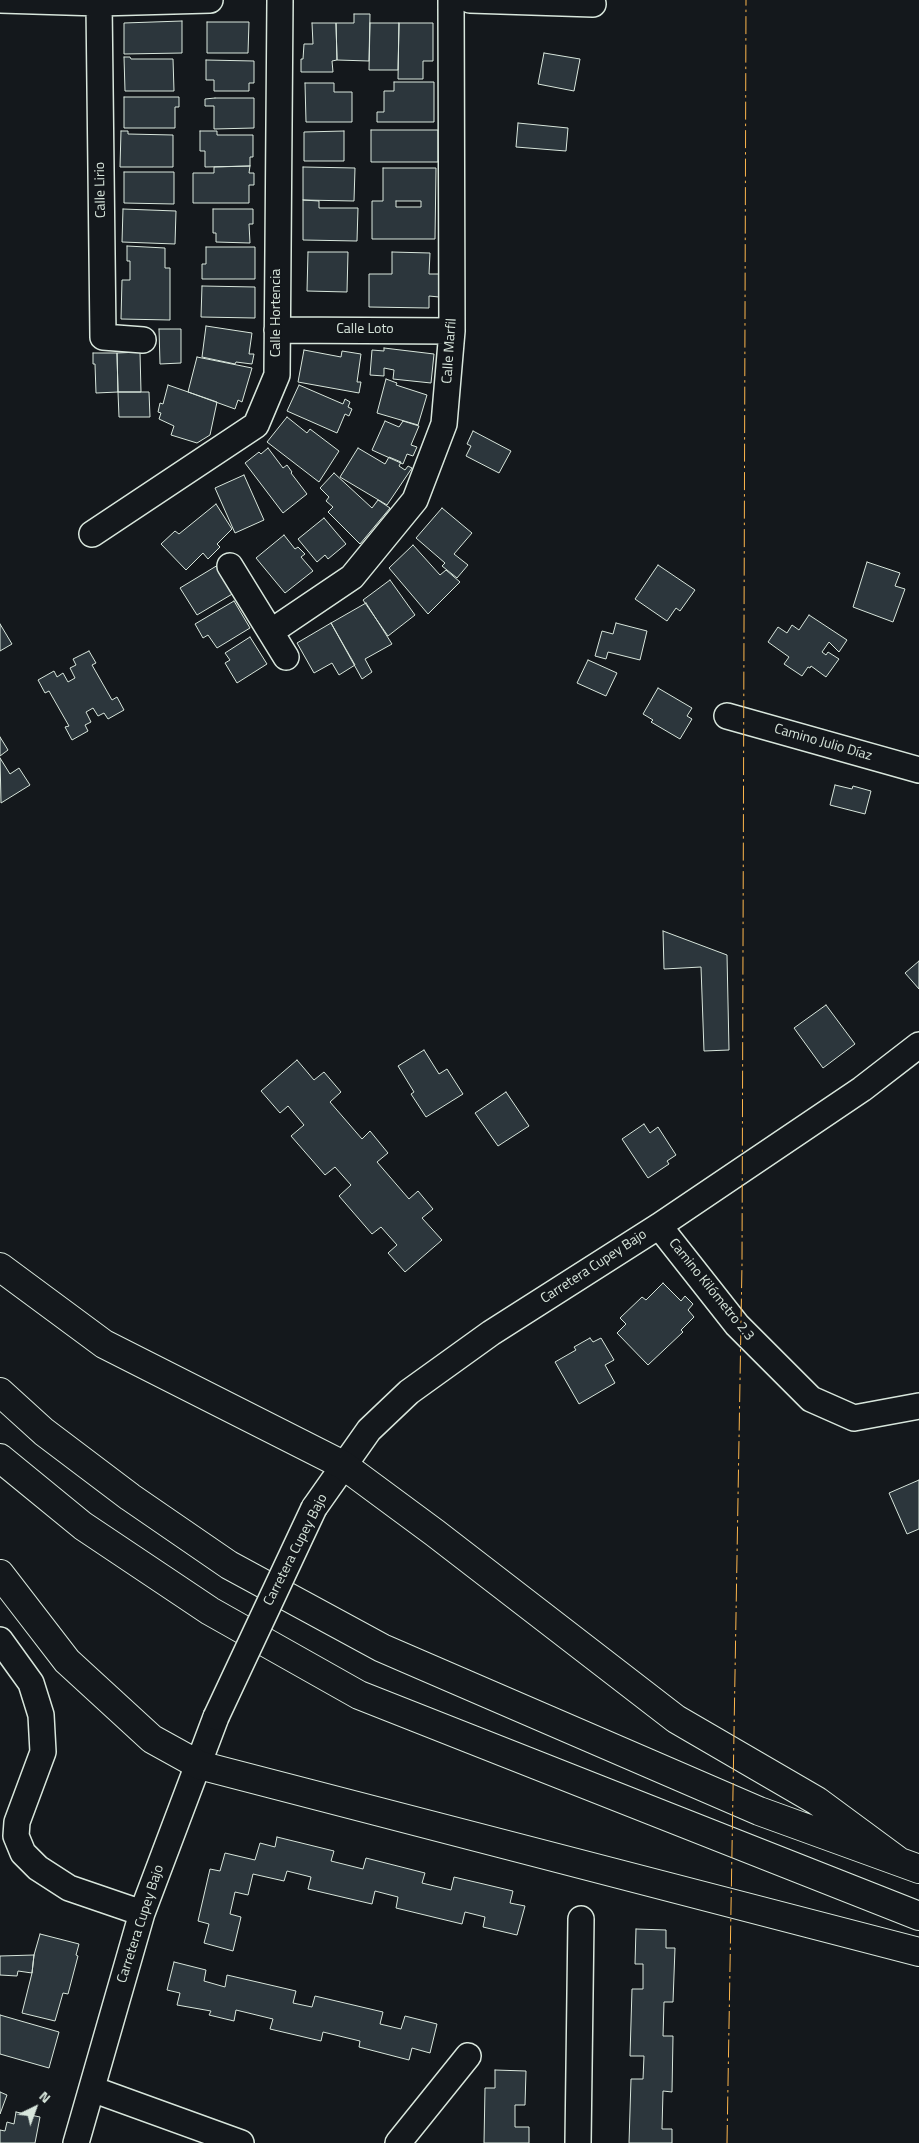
<!DOCTYPE html>
<meta charset="utf-8">
<style>
body{margin:0}
#map{position:relative;width:919px;height:2143px;overflow:hidden;background:#14181c;font-family:"Titillium Web",sans-serif}
canvas{display:block}
.north{position:absolute;left:10px;top:2083px;width:50px;height:50px;-webkit-text-stroke:4px #14181c;paint-order:stroke;rotate:42deg;font-size:14px;font-weight:700;line-height:20px;text-align:center;color:#d8e6dc}
.north::after{content:'';display:block;margin:auto;width:18px;height:22px;background:#d8e6dc;clip-path:polygon(50% 0,100% 100%,50% 72%,0 100%)}
</style>
<div id="map">
<canvas width="919" height="2143"></canvas>
<div class="north">N</div>
</div>
<script>
const ctx = document.querySelector('canvas').getContext('2d');
ctx.lineJoin = 'round';
function fill(path, color) {
  ctx.fillStyle = color;
  ctx.fill(path, 'evenodd');
}
function toPath(rows) {
  const path = new Path2D();
  for (const r of rows) {
    path.moveTo(r[0], r[1]);
    for (let i = 2; i < r.length; i += 2) path.lineTo(r[i], r[i + 1]);
  }
  return path;
}
function trace(path, color, width, dash) {
  ctx.strokeStyle = color;
  ctx.lineWidth = width;
  ctx.lineCap = dash ? 'butt' : 'round';
  ctx.setLineDash(dash || []);
  ctx.stroke(path);
}
function write(font, color, halo, rows, align = 'center') {
  ctx.font = font + ' "Titillium Web",sans-serif';
  ctx.lineWidth = 4;
  ctx.setLineDash([]);
  ctx.textBaseline = 'middle';
  ctx.strokeStyle = halo;
  ctx.fillStyle = color;
  for (const [text, x, y, turn = 0] of rows) {
    ctx.save();
    ctx.translate(x, y);
    ctx.rotate((+turn || 0) * Math.PI / 180);
    ctx.textAlign = isNaN(turn) ? turn : align;
    if (halo) ctx.strokeText(text, 0, 0);
    ctx.fillText(text, 0, 0);
    ctx.restore();
  }
}
const building = toPath([
 [354,14,370,14,369,61,337,60,336,23,354,23,354,14],
 [182,21,182,53,124,54,124,23,182,21],
 [207,22,249,22,248,53,207,53,207,22],
 [312,23,336,23,337,60,332,61,333,72,301,72,301,59,303,59,304,44,313,44,312,23],
 [370,23,399,23,398,70,369,70,370,23],
 [399,23,433,23,433,61,423,61,423,79,398,79,399,23],
 [544,53,580,59,574,91,538,84,544,53],
 [124,57,130,57,131,59,173,59,174,91,125,91,124,57],
 [206,60,254,61,254,83,249,83,249,91,214,91,214,80,206,80,206,60],
 [394,82,434,82,434,122,377,122,377,112,384,112,384,91,394,91,394,82],
 [305,83,334,83,334,92,352,92,352,122,306,122,305,83],
 [124,97,179,97,179,107,175,107,175,128,124,128,124,97],
 [215,98,254,98,254,128,214,129,214,106,205,106,205,99,215,98],
 [518,123,568,128,566,151,516,147,518,123],
 [371,130,438,130,438,162,371,162,371,130],
 [121,131,128,131,128,134,173,135,173,167,120,167,121,131],
 [200,131,217,131,217,135,253,135,253,157,250,157,250,166,205,167,205,151,200,151,200,131],
 [344,131,344,161,304,161,304,132,344,131],
 [250,166,249,173,254,173,254,185,249,185,249,203,193,203,193,173,214,173,214,167,250,166],
 [303,167,355,168,354,201,303,200,303,167],
 [383,168,436,168,435,239,372,239,372,201,383,201,383,168],
 [396,201,421,201,421,207,396,207,396,201],
 [124,172,174,172,174,204,124,203,124,172],
 [303,200,319,201,319,208,358,208,357,241,303,240,303,200],
 [123,209,176,211,175,244,122,242,123,209],
 [213,209,253,209,253,224,249,224,250,243,216,242,216,233,213,233,213,209],
 [127,246,165,248,165,268,170,268,170,320,121,319,122,280,130,280,130,261,127,261,127,246],
 [206,247,255,247,255,279,202,279,202,264,206,264,206,247],
 [308,252,348,252,347,292,307,291,308,252],
 [392,252,430,253,429,274,440,274,439,297,429,296,429,308,369,307,369,274,392,274,392,252],
 [202,286,255,287,255,318,201,317,202,286],
 [206,326,252,333,249,354,254,354,252,364,236,362,235,364,202,357,206,326],
 [159,329,181,329,181,363,160,364,159,329],
 [384,348,434,354,431,383,393,379,394,370,384,368,384,376,370,375,372,350,384,351,384,348],
 [304,350,341,357,342,351,361,354,357,382,361,382,359,393,298,382,304,350],
 [140,352,141,392,118,392,117,353,140,352],
 [93,353,117,353,118,392,96,393,95,364,93,364,93,353],
 [197,357,252,368,242,402,238,400,235,409,188,392,197,357],
 [386,379,397,383,396,385,427,395,418,425,377,413,386,379],
 [168,385,217,402,210,435,197,443,171,435,174,426,159,419,161,413,158,412,160,403,163,404,168,385],
 [299,385,343,404,345,399,350,402,348,407,352,409,349,416,345,414,337,433,287,411,299,385],
 [118,392,149,392,150,417,119,417,118,392],
 [287,417,307,433,310,429,339,451,319,482,267,442,287,417],
 [385,421,399,427,403,421,419,426,411,445,417,447,413,456,407,454,403,464,372,450,385,421],
 [473,431,511,451,499,473,466,456,471,446,467,444,473,431],
 [268,448,283,468,287,465,292,472,291,473,307,494,283,513,245,463,259,452,261,454,268,448],
 [358,448,385,464,389,457,401,462,399,466,405,470,408,466,412,468,387,505,340,477,358,448],
 [334,473,372,508,378,500,390,508,360,544,328,512,333,507,326,501,329,497,320,488,334,473],
 [244,475,264,520,235,533,215,488,244,475],
 [216,504,232,529,217,544,220,547,208,559,203,553,186,570,161,544,175,531,179,534,216,504],
 [442,508,472,533,454,554,468,565,457,578,442,566,445,563,416,538,442,508],
 [324,518,346,544,328,559,325,555,317,562,298,539,324,518],
 [284,535,295,549,298,547,305,554,301,557,313,571,285,593,256,558,284,535],
 [413,545,440,575,446,570,460,582,428,614,389,568,413,545],
 [867,562,900,573,895,586,905,589,893,622,853,607,867,562],
 [218,565,234,593,197,615,180,588,218,565],
 [658,565,695,590,680,611,676,608,667,621,635,599,658,565],
 [390,580,415,615,388,636,363,600,390,580],
 [234,601,250,628,217,648,208,635,203,638,195,624,234,601],
 [366,603,392,644,365,659,372,672,362,679,331,623,366,603],
 [809,615,847,640,839,652,829,642,822,652,826,655,828,652,839,659,826,677,811,666,810,668,808,667,802,676,784,664,789,657,768,642,778,627,787,633,792,625,799,630,809,615],
 [331,623,355,665,339,675,332,663,314,673,297,643,331,623],
 [616,623,647,631,640,660,608,652,606,659,595,656,602,631,613,634,616,623],
 [0,624,12,644,0,651,0,624],
 [250,637,267,664,237,683,225,663,230,660,225,653,250,637],
 [89,651,96,663,92,665,112,700,117,697,124,710,108,719,104,713,98,716,93,708,86,712,91,722,85,725,88,731,72,740,65,727,69,726,49,691,45,693,38,680,54,671,57,677,63,673,68,682,75,678,70,668,76,665,73,659,89,651],
 [588,660,617,673,606,696,577,683,588,660],
 [658,688,692,708,687,716,692,719,680,739,651,722,653,720,643,714,658,688],
 [0,737,8,750,0,756,0,737],
 [0,758,10,774,19,768,30,785,1,803,0,758],
 [835,785,852,789,853,786,871,791,865,814,830,805,835,785],
 [663,931,727,955,729,1050,704,1051,701,967,664,969,663,931],
 [919,961,919,989,905,973,919,961],
 [826,1005,855,1044,823,1068,794,1028,826,1005],
 [424,1050,439,1074,447,1069,463,1094,426,1117,411,1094,414,1092,398,1066,424,1050],
 [297,1060,314,1080,324,1072,341,1092,330,1102,362,1139,370,1131,388,1153,377,1162,409,1199,418,1191,433,1209,422,1218,442,1240,405,1272,388,1253,397,1245,381,1227,372,1234,339,1196,351,1185,335,1167,325,1175,291,1136,304,1125,288,1106,280,1113,261,1091,297,1060],
 [506,1092,529,1126,498,1146,475,1113,506,1092],
 [644,1124,650,1133,658,1127,676,1155,667,1161,669,1164,648,1178,622,1139,644,1124],
 [663,1283,681,1301,685,1296,693,1304,688,1310,694,1317,681,1330,683,1332,648,1365,617,1333,626,1324,620,1318,642,1297,646,1300,663,1283],
 [590,1338,593,1342,601,1338,614,1360,605,1365,615,1383,579,1404,555,1362,576,1350,574,1347,590,1338],
 [919,1480,919,1529,907,1534,889,1493,919,1480],
 [277,1837,334,1851,331,1861,363,1869,366,1858,425,1873,422,1883,451,1890,454,1877,513,1891,510,1903,525,1906,517,1935,483,1927,485,1917,465,1912,462,1924,396,1908,398,1897,375,1891,372,1904,308,1889,311,1877,287,1871,284,1881,253,1874,248,1895,235,1892,230,1914,241,1917,233,1951,204,1943,209,1924,198,1921,210,1869,220,1871,225,1853,255,1860,260,1843,275,1847,277,1837],
 [636,1929,666,1930,666,1948,675,1948,673,2002,664,2002,663,2036,673,2036,672,2092,663,2091,662,2129,672,2129,672,2143,629,2143,631,2079,643,2079,644,2056,630,2056,632,1989,643,1989,643,1964,635,1964,636,1929],
 [40,1934,79,1944,76,1955,78,1956,68,1994,63,1993,55,2021,22,2013,32,1973,34,1955,40,1934],
 [34,1955,32,1973,18,1971,17,1976,0,1975,0,1956,34,1955],
 [174,1962,206,1970,204,1981,225,1987,227,1975,296,1991,293,2003,312,2007,315,1996,383,2012,380,2024,401,2029,405,2016,437,2024,430,2053,412,2048,409,2060,359,2047,360,2041,323,2032,321,2041,270,2029,273,2019,236,2010,234,2021,209,2015,211,2011,177,2005,180,1993,167,1990,174,1962],
 [0,2015,59,2032,49,2068,0,2054,0,2015],
 [495,2070,526,2071,525,2105,515,2105,515,2127,529,2127,529,2143,484,2143,485,2088,495,2088,495,2070],
 [0,2092,7,2095,0,2114,0,2092],
 [16,2112,40,2117,35,2143,0,2143,0,2130,5,2131,7,2122,14,2124,16,2112]
]);
const minor = toPath([
 [0,0,99,3,210,0],
 [470,0,593,4],
 [99,3,103,337,143,340],
 [277,330,452,331],
 [92,534,256,425,277,375,280,0],
 [230,566,286,657],
 [272,631,352,577,415,500,444,424,452,331,451,0],
 [727,716,919,770],
 [659,1226,737,1325,811,1399,854,1418,919,1406],
 [314,1508,369,1430,409,1392,491,1333,659,1226,862,1089,919,1045],
 [0,1640,31,1683,41,1715,43,1752,17,1822,16,1836,23,1853,38,1868,69,1888,142,1913],
 [92,2089,241,2143],
 [76,2143,142,1913,216,1717],
 [398,2143,468,2056],
 [578,2143,581,1919]
]);
const major = toPath([
 [0,1267,104,1344,343,1465,435,1533,676,1719,817,1801,897,1860],
 [0,1392,44,1432,130,1497,229,1565,382,1648,759,1811,919,1869],
 [0,1458,83,1526,210,1611,359,1695,919,1916],
 [0,1574,67,1661,152,1739,199,1765,919,1952]
]);
const minorBridge = toPath([
 [216,1717,314,1508]
]);
const power = toPath([
 [727,2143,742,1264,746,0]
]);
const streetNames = [
 ["Calle Lirio",101,190,-91],
 ["Calle Hortencia",277,313,-90],
 ["Calle Loto",365,330],
 ["Calle Marfil",450,351,-86],
 ["Camino Julio Díaz",823,743,16],
 ["Carretera Cupey Bajo",594,1267,-33],
 ["Camino Kilómetro 2.3",711,1290,51],
 ["Carretera Cupey Bajo",296,1550,-63],
 ["Carretera Cupey Bajo",141,1924,-72]
];
fill(building, '#2c363c');
trace(building, '#d8e6dc', 1);
trace(minor, '#d8e6dc', 28);
trace(major, '#d8e6dc', 30);
trace(minor, '#14181c', 25);
trace(major, '#14181c', 28);
trace(minorBridge, '#d8e6dc', 28, []);
trace(minorBridge, '#14181c', 25);
trace(power, '#ffb74d', 1, [18, 4, 2.5, 4]);
write('14px', '#d8e6dc', '#14181c', streetNames);
</script>
